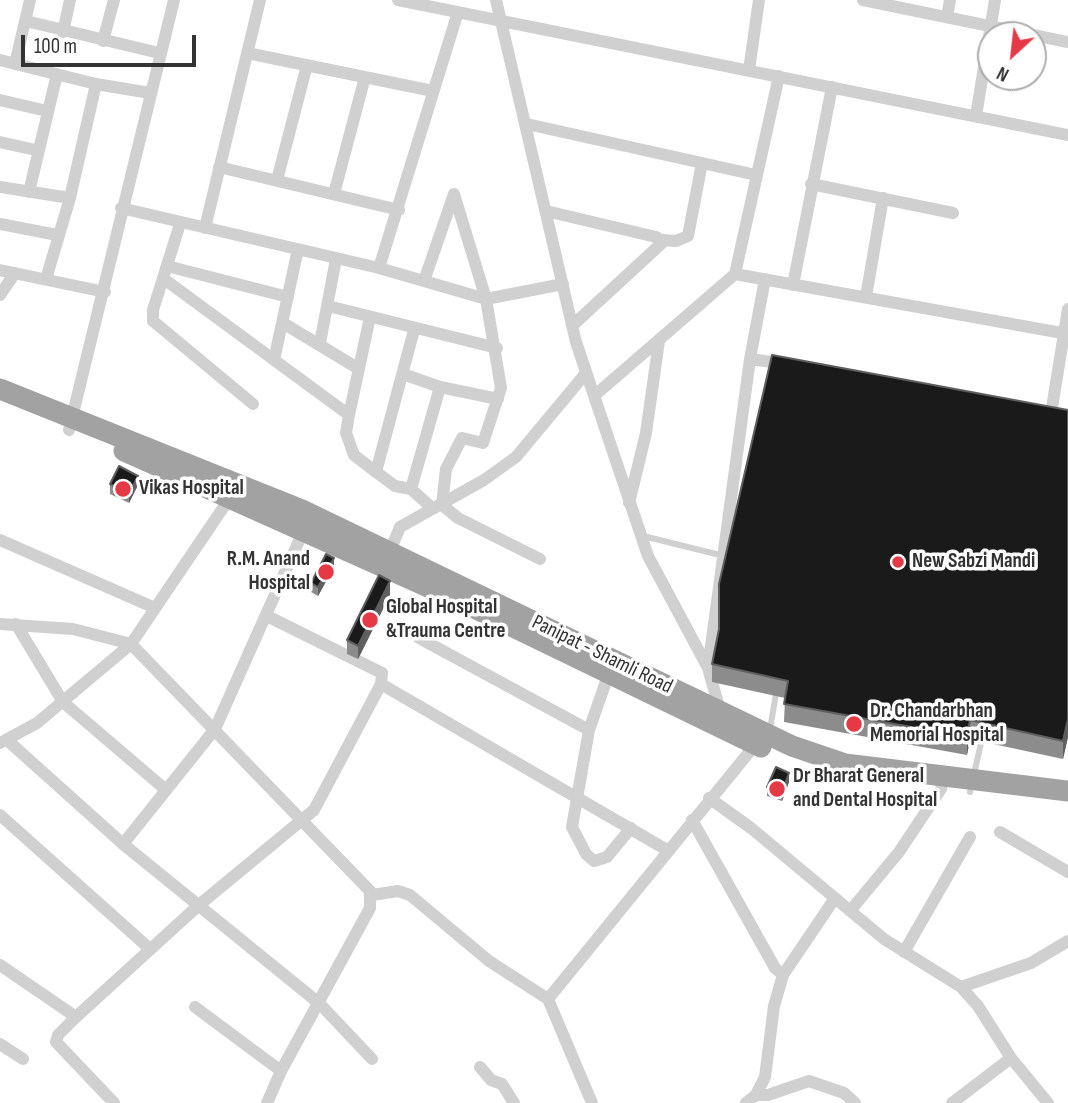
<!DOCTYPE html>
<style>
body{margin:0}
#map{position:relative;width:1068px;height:1103px;overflow:hidden;background:#fff;font-family:"Sofia Sans Condensed",sans-serif}
canvas{display:block}
.north{position:absolute;left:977px;top:21px;width:70px;height:70px;box-sizing:border-box;background:#fff;border:2px solid #adadad;border-radius:50%;rotate:207deg;font-size:19px;font-weight:700;line-height:28px;text-align:center;color:#333}
.north::after{content:'';display:block;margin:auto;width:24px;height:32px;background:#e63946;clip-path:polygon(50% 0,100% 100%,50% 72%,0 100%)}
.scale{position:absolute;left:21px;top:35px;width:175px;height:32px;box-sizing:border-box;border:4px solid #333;border-top:0;padding-left:9px;font-size:21px;line-height:24px;white-space:nowrap;color:#333;-webkit-text-stroke:5px #fff;paint-order:stroke}
</style>
<div id="map">
<canvas width="1068" height="1103"></canvas>
<div class="north">N</div>
<div class="scale">100 m</div>
</div>
<script>
const ctx = document.querySelector('canvas').getContext('2d');
ctx.lineJoin = 'round';
function toPath(rows) {
  const path = new Path2D();
  for (const r of rows) {
    path.moveTo(r[0], r[1]);
    for (let i = 2; i < r.length; i += 2) path.lineTo(r[i], r[i + 1]);
  }
  return path;
}
function trace(path, color, width, dash) {
  ctx.strokeStyle = color;
  ctx.lineWidth = width;
  ctx.lineCap = dash ? 'butt' : 'round';
  ctx.setLineDash(dash || []);
  ctx.stroke(path);
}
function fill(path, color) {
  ctx.fillStyle = color;
  ctx.fill(path, 'evenodd');
}
function write(font, color, halo, rows, align = 'center') {
  ctx.font = font + ' "Sofia Sans Condensed",sans-serif';
  ctx.lineWidth = 7;
  ctx.setLineDash([]);
  ctx.textBaseline = 'middle';
  ctx.strokeStyle = halo;
  ctx.fillStyle = color;
  for (const [text, x, y, turn = 0] of rows) {
    ctx.save();
    ctx.translate(x, y);
    ctx.rotate((+turn || 0) * Math.PI / 180);
    ctx.textAlign = isNaN(turn) ? turn : align;
    if (halo) ctx.strokeText(text, 0, 0);
    ctx.fillText(text, 0, 0);
    ctx.restore();
  }
}
const service = toPath([
 [643,536,724,556],
 [770,729,777,688],
 [970,792,983,734]
]);
const minor = toPath([
 [398,0,1068,135],
 [496,0,576,342,648,556,708,668,721,714],
 [863,0,1068,42],
 [947,17,950,0],
 [26,21,159,53],
 [63,32,70,0],
 [103,41,114,0],
 [247,53,433,91],
 [0,60,96,84,150,93],
 [15,64,30,0],
 [749,70,759,0],
 [0,100,47,111],
 [976,116,995,0],
 [527,124,756,175],
 [0,142,36,150],
 [219,167,399,210],
 [277,180,307,65],
 [811,184,953,213],
 [0,187,70,198],
 [29,192,57,74],
 [334,194,365,77],
 [121,208,379,268,486,299,563,284],
 [546,211,656,237,663,242,573,325],
 [0,224,57,235],
 [180,224,153,310,153,321,253,404],
 [205,228,260,0],
 [662,240,676,241,688,236,702,163],
 [167,266,288,297],
 [379,268,458,12],
 [0,270,105,292],
 [735,274,779,76],
 [46,279,70,198,96,84],
 [164,279,349,415,370,317],
 [424,281,454,194,486,299,501,388,483,443,462,438,446,469,442,505,458,518,540,559],
 [793,285,832,87],
 [0,295,15,273],
 [866,297,883,198],
 [328,306,497,348],
 [283,323,359,369],
 [414,330,376,472,395,486,411,489,431,507],
 [320,343,336,259],
 [750,359,786,364],
 [274,360,298,249],
 [403,374,440,387,498,399],
 [594,396,735,274,1068,334],
 [1051,414,1068,309],
 [349,415,346,433,354,455,376,472],
 [69,430,174,0],
 [411,489,440,387],
 [629,503,646,433,659,341],
 [0,540,155,608],
 [390,551,400,527,484,480,516,457,586,373],
 [0,624,73,629,131,644,370,891,370,908,281,1071,267,1103],
 [16,624,63,702,166,790],
 [419,638,589,730],
 [708,668,750,359,765,279],
 [610,670,589,730,572,827,586,854,594,861,607,857,631,828],
 [381,684,667,850],
 [7,740,123,844,320,1004,372,1059],
 [0,743,37,723,131,644,229,499],
 [709,798,751,828,884,939,961,987,978,1006,1011,1058,1048,1103],
 [0,815,150,949],
 [692,820,775,968,783,975],
 [1000,832,1068,872],
 [123,844,215,729,306,525],
 [372,895,398,891,410,895,489,961,548,999,592,1103],
 [850,911,899,852,941,789,943,777],
 [904,952,970,837],
 [0,965,76,1017,199,905,314,810,381,684,382,673,267,616],
 [961,987,1031,963,1068,941],
 [548,999,755,745],
 [195,1007,281,1071],
 [76,1017,58,1035,56,1042,114,1103],
 [0,1044,23,1059],
 [480,1067,491,1080,502,1084,514,1103],
 [756,1095,768,1095,809,1081,844,1093,855,1103],
 [746,1103,756,1095,765,1077,774,1006,783,975,835,898],
 [952,1103,1011,1058]
]);
const trunk = toPath([
 [0,389,302,510,792,746,845,764,1068,791],
 [124,451,466,604,761,747]
]);
const wall = toPath([
 [1068,410,1068,737,1063,759,970,739,967,755,784,722,785,698,712,682,712,664],
 [110,484,138,485,129,503,110,494],
 [334,567,318,596,311,592,311,583],
 [390,595,358,659,347,654,347,640],
 [789,782,782,801,767,796,767,787]
]);
const shadedWall = toPath([
 [138,476,138,485,129,503,129,494],
 [334,558,334,567,318,596,318,587],
 [390,581,390,595,358,659,358,646],
 [1068,719,1068,737,1063,759,1063,741],
 [970,720,970,739,967,755,967,737],
 [789,773,789,782,782,801,782,792]
]);
const building = toPath([
 [772,355,1068,410,1068,719,1063,741,970,720,967,737,784,704,788,681,712,664,719,629,719,584,772,355],
 [119,466,138,476,129,494,110,484,119,466],
 [326,554,334,558,318,587,311,583,326,554],
 [379,575,390,581,358,646,347,640,379,575],
 [776,767,789,773,782,792,767,787,776,767]
]);
const markers = [
 [123,489,9,"#e63946"],
 [898,562,7,"#e63946"],
 [326,572,9,"#e63946"],
 [370,620,9,"#e63946"],
 [854,724,9,"#e63946"],
 [777,789,9,"#e63946"]
];
const poiNames = [
 ["Vikas Hospital",139,489],
 ["R.M. Anand",310,560,"right"],
 ["Hospital",310,584,"right"],
 ["New Sabzi Mandi",912,562],
 ["Global Hospital",386,608],
 ["&Trauma Centre",386,632],
 ["Dr. Chandarbhan",870,712],
 ["Memorial Hospital",870,736],
 ["Dr Bharat General",793,777],
 ["and Dental Hospital",793,801]
];
const streetNames = [
 ["Panipat - Shamli Road",602,655,26]
];
trace(service, '#d0d0d0', 6);
trace(minor, '#d0d0d0', 12);
trace(trunk, '#a2a2a2', 21);
fill(wall, '#8c8c8c');
fill(shadedWall, '#5f5f5f');
fill(building, '#1a1a1a');
trace(building, '#5f5f5f', 2);
for (const [x, y, r, color] of markers) {
  const dot = new Path2D();
  dot.arc(x, y, r, 0, 2 * Math.PI);
  ctx.fillStyle = color;
  ctx.fill(dot);
  trace(dot, '#fff', 2.5);
}
write('bold 21px', '#333', '#fff', poiNames, 'left');
write('21px', '#333', '#fff', streetNames);
</script>
